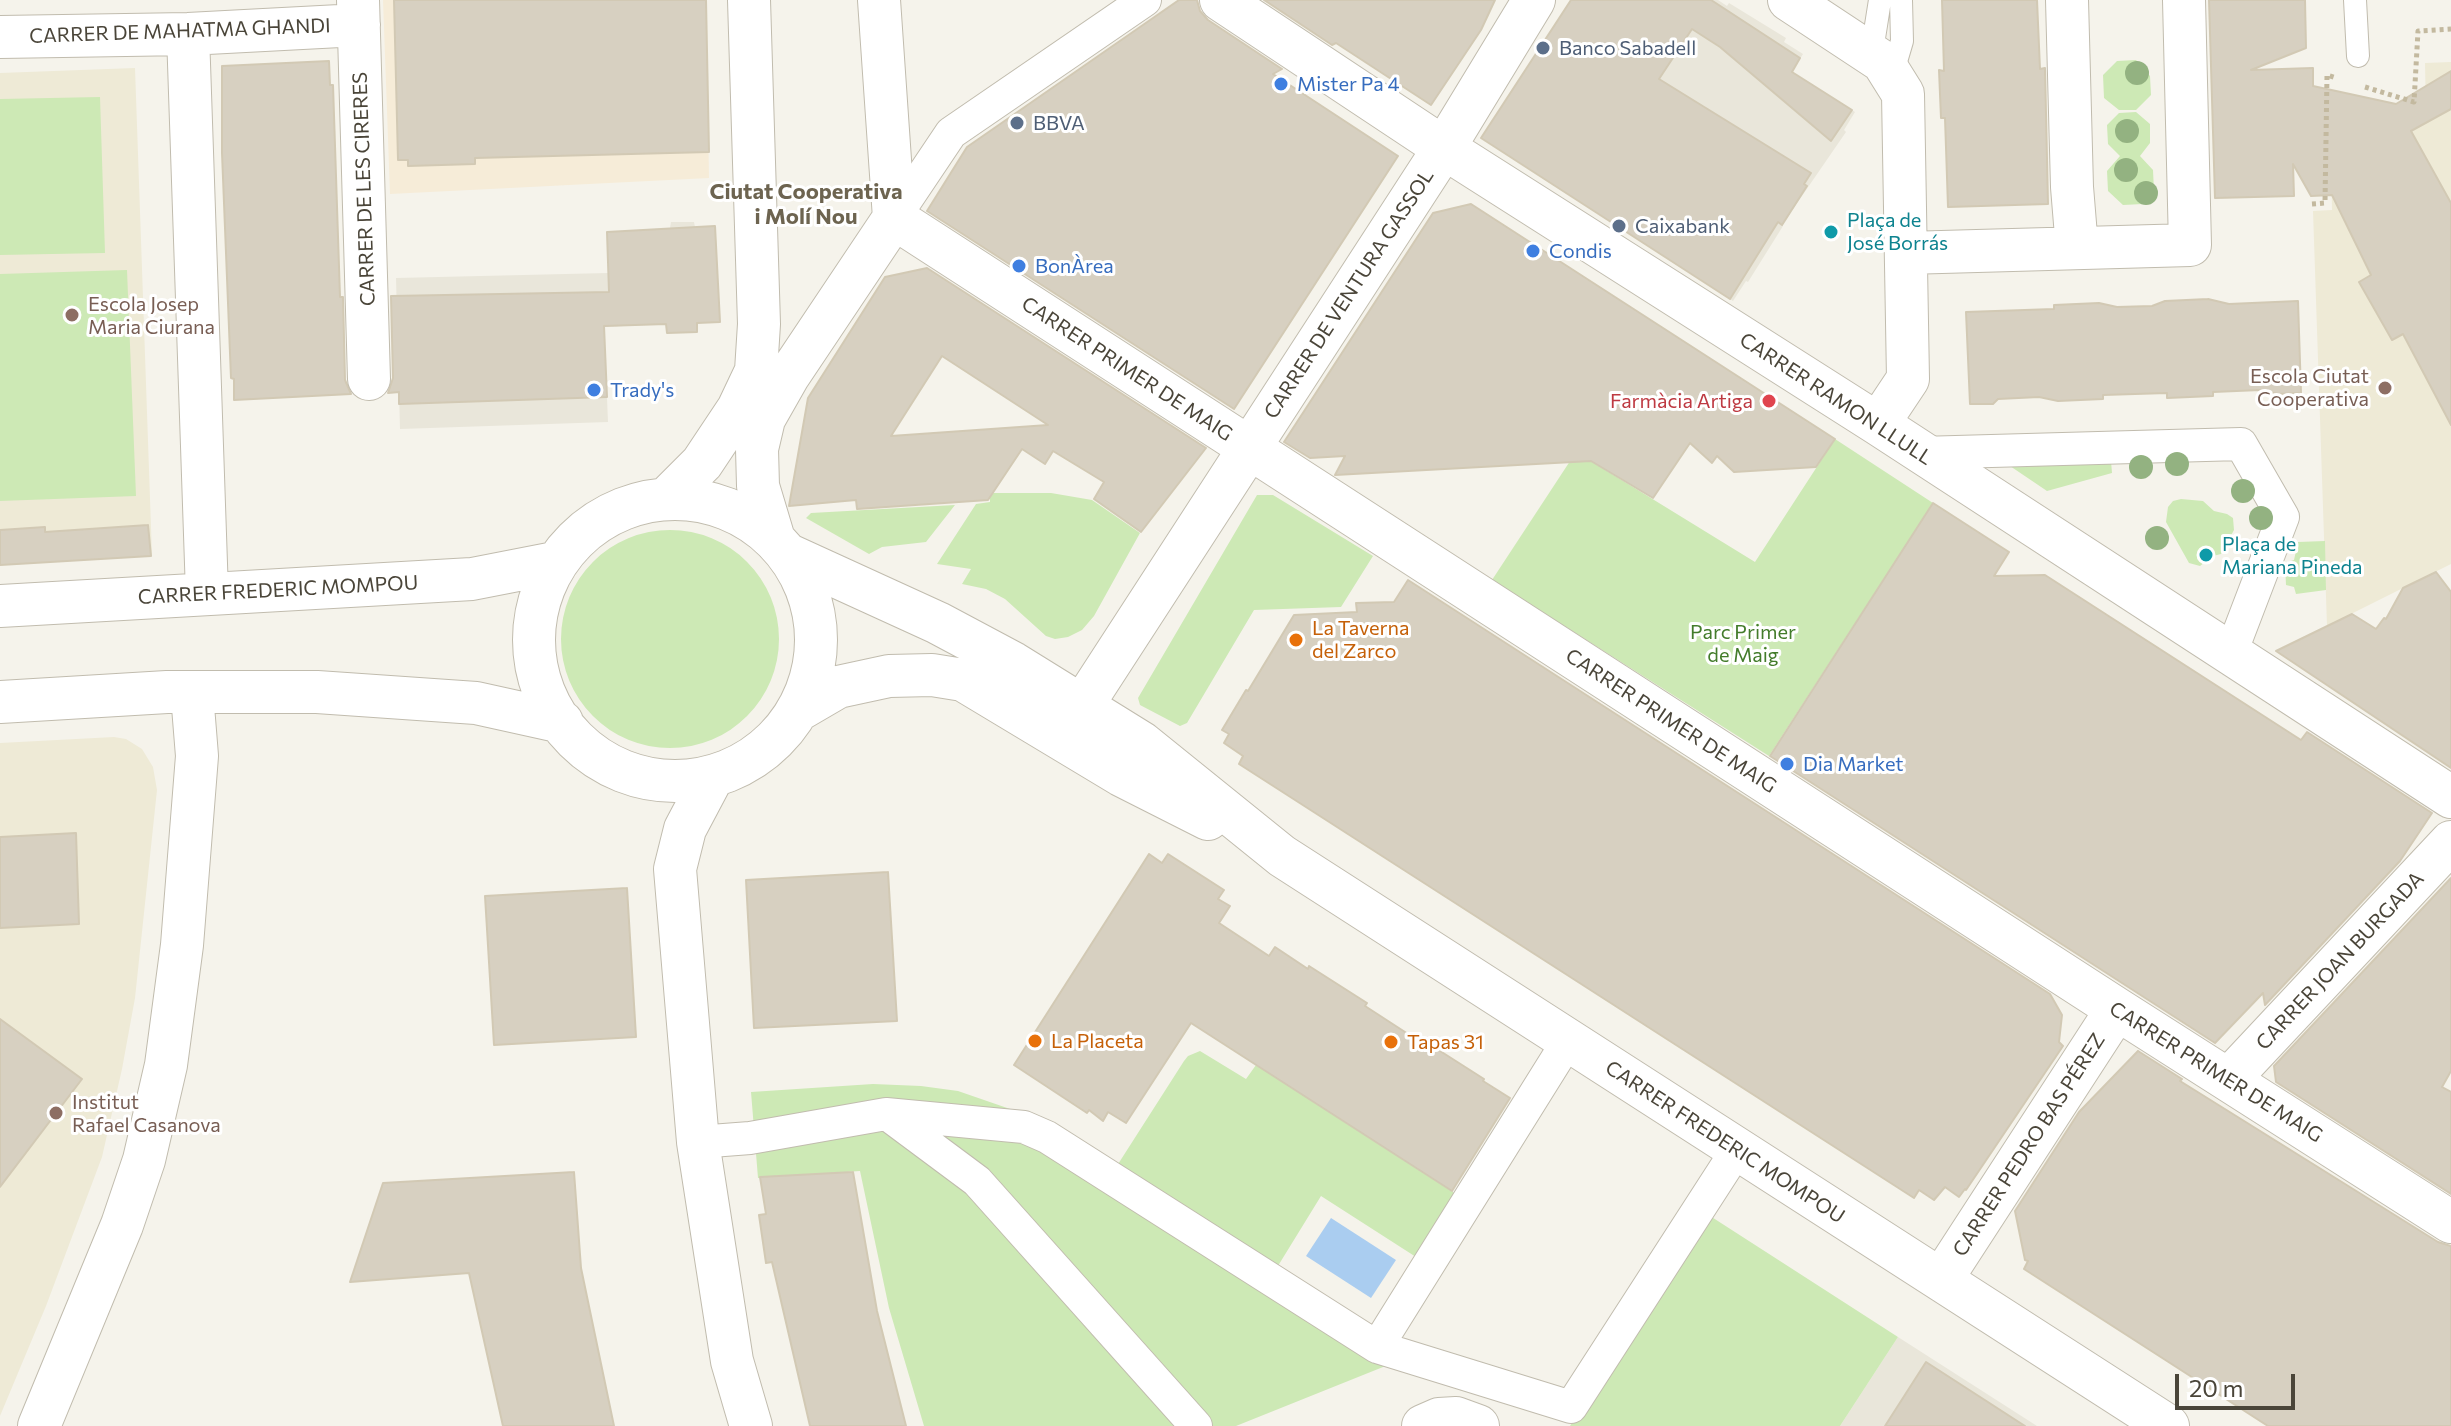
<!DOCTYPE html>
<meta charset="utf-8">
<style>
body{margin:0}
#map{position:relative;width:2451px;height:1426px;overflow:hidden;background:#f5f3eb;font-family:Commissioner,sans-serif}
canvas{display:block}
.scale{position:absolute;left:2175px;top:1374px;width:120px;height:36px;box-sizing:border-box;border:4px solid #4a4539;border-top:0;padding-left:10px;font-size:24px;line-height:28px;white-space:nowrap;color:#4a4539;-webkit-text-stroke:6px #fff;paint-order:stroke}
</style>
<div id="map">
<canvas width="2451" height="1426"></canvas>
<div class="scale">20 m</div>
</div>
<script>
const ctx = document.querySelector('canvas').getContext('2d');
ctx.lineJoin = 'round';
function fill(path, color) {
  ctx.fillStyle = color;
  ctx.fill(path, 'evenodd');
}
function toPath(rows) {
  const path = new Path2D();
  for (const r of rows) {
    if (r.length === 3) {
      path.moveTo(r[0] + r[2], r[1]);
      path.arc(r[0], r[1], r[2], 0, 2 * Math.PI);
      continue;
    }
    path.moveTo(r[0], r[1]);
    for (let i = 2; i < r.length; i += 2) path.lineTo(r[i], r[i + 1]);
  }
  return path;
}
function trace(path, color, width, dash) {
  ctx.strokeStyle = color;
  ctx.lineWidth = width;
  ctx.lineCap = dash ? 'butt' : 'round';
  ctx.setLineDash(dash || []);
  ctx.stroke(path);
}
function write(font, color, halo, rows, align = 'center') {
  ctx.font = font + ' Commissioner,sans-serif';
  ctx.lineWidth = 6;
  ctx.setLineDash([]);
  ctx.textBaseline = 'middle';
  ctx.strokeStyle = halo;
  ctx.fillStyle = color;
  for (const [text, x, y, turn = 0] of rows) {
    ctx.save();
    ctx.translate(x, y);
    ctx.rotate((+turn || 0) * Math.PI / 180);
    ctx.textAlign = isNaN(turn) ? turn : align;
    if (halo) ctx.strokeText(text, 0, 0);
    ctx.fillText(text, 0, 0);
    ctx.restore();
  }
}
const residential = toPath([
 [1571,0,1718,0,1727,6,1729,3,1786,38,1784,42,1803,54,1792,72,1855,112,1844,130,1846,132,1782,225,1783,226,1748,282,1746,281,1733,301,1481,138],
 [671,222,694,222,695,227,715,226,720,322,698,323,697,332,667,333,666,324,604,327,608,422,400,429,396,278,608,273,607,232,670,228],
 [1898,1337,2037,1426,1840,1426]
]);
const commercial = toPath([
 [383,0,706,0,709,178,390,194]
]);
const education = toPath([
 [2451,62,2451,564,2327,626,2313,211,2332,210,2331,162,2426,113,2425,63],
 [135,68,152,556,0,565,0,73],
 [114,737,126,739,142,749,153,767,157,790,135,998,122,1069,102,1157,46,1306,0,1416,0,743]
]);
const green = toPath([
 [2136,60,2150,76,2151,95,2136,110,2119,110,2104,98,2103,75,2117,61],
 [100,97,105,253,0,255,0,99],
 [2136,112,2150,124,2150,143,2140,156,2153,170,2154,191,2143,204,2123,205,2108,191,2107,171,2120,156,2108,144,2107,125,2119,113],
 [127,270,136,496,0,501,0,274],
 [1835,439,1933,503,1769,756,1492,580,1576,452,1755,562],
 [2111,461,2112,473,2047,491,2010,466],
 [990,493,1051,493,1092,500,1140,533,1094,616,1082,630,1068,637,1055,639,1046,636,1005,599,986,589,962,584,971,569,937,564,976,504,990,502],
 [1257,495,1273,495,1373,556,1341,607,1254,610,1187,723,1180,726,1140,705,1138,698],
 [2181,499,2203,501,2214,511,2227,514,2233,518,2234,530,2221,554,2213,556,2200,566,2189,563,2166,522,2168,507,2173,501],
 [955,505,926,542,882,547,869,554,806,518,811,513],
 [670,639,109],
 [2325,541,2326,590,2296,594,2294,587,2286,585,2285,563,2294,560,2298,542],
 [1200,1051,1246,1079,1256,1065,1456,1194,1416,1257,1321,1196,1273,1274,1403,1359,1236,1426,924,1426,889,1308,860,1171,758,1178,751,1092,873,1084,921,1086,958,1091,1013,1110,1113,1172,1184,1061,1188,1056],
 [1707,1214,1898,1337,1840,1426,1570,1426]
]);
const water = toPath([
 [1331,1218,1396,1260,1371,1298,1306,1256]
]);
const building = toPath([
 [394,0,706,0,709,152,475,158,475,164,408,166,408,160,398,160,394,0],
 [1179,0,1197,0,1200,11,1208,20,1282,69,1273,74,1398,156,1234,409,927,211,967,147,1179,0],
 [1264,0,1495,0,1481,30,1431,105,1336,43,1332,45,1264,0],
 [1571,0,1711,0,1800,58,1792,72,1852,110,1831,141,1720,47,1692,29,1659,79,1811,173,1804,184,1807,186,1782,225,1778,222,1730,299,1481,138,1571,0],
 [1942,0,2037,0,2040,69,2045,68,2048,204,1948,207,1945,118,1941,118,1939,70,1944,71,1942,0],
 [2209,0,2305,0,2306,48,2251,70,2313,68,2313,86,2396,104,2451,71,2451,109,2411,131,2451,203,2451,425,2403,334,2392,340,2359,282,2371,275,2332,195,2311,196,2293,164,2294,196,2215,198,2209,0],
 [329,61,330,85,333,85,340,297,343,297,345,380,351,394,234,400,234,379,231,378,222,153,222,66,329,61],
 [1471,204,1835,439,1816,467,1734,472,1717,456,1712,463,1690,443,1653,498,1591,461,1335,475,1345,456,1310,458,1284,442,1433,213,1471,204],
 [715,226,720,322,697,323,697,332,667,333,666,324,604,326,607,397,399,404,399,392,388,393,393,378,391,296,609,292,607,232,715,226],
 [927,268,1206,448,1141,532,1094,499,1104,482,1053,451,1045,464,1022,449,988,500,857,509,856,500,789,506,808,398,885,277,927,268],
 [942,356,1048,425,891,436,942,356],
 [2208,299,2229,304,2298,301,2301,393,2278,394,2260,390,2213,392,2213,396,2167,398,2167,393,2103,395,2103,399,2058,401,2039,397,1998,399,1993,404,1970,404,1966,312,2054,309,2054,305,2099,303,2117,307,2152,306,2165,301,2208,299],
 [1933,503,2009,552,1994,576,2045,575,2301,740,2307,732,2432,813,2400,861,2265,1005,2263,993,2215,1043,1770,756,1933,503],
 [148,525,151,556,0,565,0,530,45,527,45,532,148,525],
 [2436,572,2451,592,2451,768,2276,651,2352,614,2376,629,2384,618,2386,619,2403,588,2436,572],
 [1408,580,2050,994,2062,1015,2059,1042,2063,1046,1966,1190,1965,1189,1959,1197,1945,1187,1934,1200,1919,1190,1914,1198,1239,764,1243,756,1224,743,1229,734,1222,730,1246,690,1248,691,1294,615,1357,612,1356,603,1394,602,1408,580],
 [76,833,79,924,0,928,0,837,76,833],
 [1149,854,1162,863,1168,854,1224,890,1218,899,1230,906,1219,923,1269,956,1275,947,1308,969,1309,966,1367,1003,1365,1006,1425,1045,1426,1042,1484,1079,1483,1081,1510,1098,1452,1191,1191,1023,1126,1123,1108,1112,1103,1121,1089,1110,1087,1113,1014,1065,1149,854],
 [888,872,897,1021,754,1028,746,880,888,872],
 [2451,878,2451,1071,2442,1087,2451,1092,2451,1194,2276,1082,2274,1066,2451,878],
 [627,888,636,1037,494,1045,485,896,627,888],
 [0,1019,82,1079,0,1187,0,1019],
 [2138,1051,2182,1079,2180,1081,2438,1242,2451,1246,2451,1426,2268,1426,2024,1269,2028,1261,2025,1260,2015,1211,2079,1112,2138,1051],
 [574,1172,581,1268,614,1426,503,1426,469,1273,350,1282,383,1183,574,1172],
 [853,1172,877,1311,906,1426,810,1426,772,1262,766,1263,759,1215,766,1214,760,1177,853,1172],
 [1926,1362,2025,1426,1885,1426,1926,1362]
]);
const path = toPath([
 [2365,87,2414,102,2418,31,2451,29],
 [2312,204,2325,203,2327,75,2336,78]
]);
const service = toPath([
 [2355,0,2358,56],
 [1868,51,1874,38,1880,0],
 [1892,75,1902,41,1901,0]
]);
const pedestrian = toPath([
 [894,218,951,133,1145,0],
 [1920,453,2241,444,2283,517,2231,653],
 [887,1114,977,1181,1196,1426],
 [698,1142,750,1138,886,1114,1024,1127,1047,1137,1377,1347,1568,1041],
 [1377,1347,1571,1407,1737,1150]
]);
const minor = toPath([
 [358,0,369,379],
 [879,0,894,218],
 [1221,0,1444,148,1878,424,2451,797],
 [1789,0,1883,62,1903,94,1908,379,1878,424],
 [2067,0,2072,187,2077,248],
 [188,34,207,593],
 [0,37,188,34,359,25],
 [894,218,2117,1009,2451,1222],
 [1906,253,2190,245,2184,0],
 [667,498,702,463,738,409,756,371,759,324,749,0],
 [675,640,141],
 [773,536,758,486,757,449,764,419,789,375,894,218],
 [787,554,938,623,1013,663,1142,743,1282,856,2168,1426],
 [0,606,472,579,554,563],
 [0,702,167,692,317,692,476,703,562,722],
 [1082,706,1444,148,1534,0],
 [802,708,838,687,889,676,932,675,963,680,1121,775,1208,819],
 [712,778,685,829,675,869,698,1142,732,1361,751,1426],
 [2229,1079,2451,842],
 [1941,1280,2117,1009],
 [39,1426,122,1225,144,1160,166,1065,182,945,197,756,192,694],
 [1423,1426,1439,1419,1456,1418,1478,1426]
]);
const trees = [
 [2137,73],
 [2127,131],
 [2126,170],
 [2146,193],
 [2177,464],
 [2141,467],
 [2243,491],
 [2261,518],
 [2157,538]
];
const markers = [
 [1543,48,8,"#5c6f8a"],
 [1281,84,8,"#3f7fe0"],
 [1017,123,8,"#5c6f8a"],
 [1619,226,8,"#5c6f8a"],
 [1831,232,8,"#0f9aa8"],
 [1533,251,8,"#3f7fe0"],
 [1019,266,8,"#3f7fe0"],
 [72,315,8,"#8d6e63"],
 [2385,388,8,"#8d6e63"],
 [594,390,8,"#3f7fe0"],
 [1769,401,8,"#e0444e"],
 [2206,555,8,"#0f9aa8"],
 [1296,640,8,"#e8710a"],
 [1787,764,8,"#3f7fe0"],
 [1035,1041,8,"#e8710a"],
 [1391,1042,8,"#e8710a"],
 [56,1113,8,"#8d6e63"]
];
const streetNames = [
 ["CARRER DE MAHATMA GHANDI",180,31,-2],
 ["CARRER DE LES CIRERES",364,189,-92],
 ["CARRER DE VENTURA GASSOL",1349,294,-57],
 ["CARRER PRIMER DE MAIG",1127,369,33],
 ["CARRER RAMON LLULL",1836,399,33],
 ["CARRER FREDERIC MOMPOU",278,590,-3],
 ["CARRER PRIMER DE MAIG",1671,721,33],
 ["CARRER JOAN BURGADA",2340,961,-47],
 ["CARRER PRIMER DE MAIG",2216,1072,32],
 ["CARRER FREDERIC MOMPOU",1725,1142,33],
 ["CARRER PEDRO BAS PÉREZ",2029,1145,-57]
];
const serviceNames = [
 ["Banco Sabadell",1559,48],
 ["BBVA",1033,123],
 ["Caixabank",1635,226]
];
const shopNames = [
 ["Mister Pa 4",1297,84],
 ["Condis",1549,251],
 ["BonÀrea",1035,266],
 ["Trady's",610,390],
 ["Dia Market",1803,764]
];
const cultureNames = [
 ["Plaça de",1847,220],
 ["José Borrás",1847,243],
 ["Plaça de",2222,544],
 ["Mariana Pineda",2222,567]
];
const educationNames = [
 ["Escola Josep",88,304],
 ["Maria Ciurana",88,327],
 ["Escola Ciutat",2369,376,"right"],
 ["Cooperativa",2369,399,"right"],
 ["Institut",72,1102],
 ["Rafael Casanova",72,1125]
];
const healthNames = [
 ["Farmàcia Artiga",1753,401]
];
const foodNames = [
 ["La Taverna",1312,628],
 ["del Zarco",1312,651],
 ["La Placeta",1051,1041],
 ["Tapas 31",1407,1042]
];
const parkNames = [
 ["Parc Primer",1743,632],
 ["de Maig",1743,655]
];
const neighbourhoodNames = [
 ["Ciutat Cooperativa",806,192],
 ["i Molí Nou",806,217]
];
fill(residential, '#e9e6da');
fill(commercial, '#f6ecd8');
fill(education, '#eeead6');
fill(green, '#cde9b5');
fill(water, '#aacdf0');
fill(building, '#d7d0c1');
trace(building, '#d2c9b4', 2);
trace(service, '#c1bcae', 24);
trace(pedestrian, '#c1bcae', 34);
trace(minor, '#c1bcae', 44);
trace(path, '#c3b99f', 5, [4, 4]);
trace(service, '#fff', 22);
trace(pedestrian, '#fff', 32);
trace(minor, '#fff', 42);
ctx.fillStyle = '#93b281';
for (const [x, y] of trees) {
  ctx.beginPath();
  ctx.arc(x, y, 12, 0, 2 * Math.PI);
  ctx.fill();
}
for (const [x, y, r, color] of markers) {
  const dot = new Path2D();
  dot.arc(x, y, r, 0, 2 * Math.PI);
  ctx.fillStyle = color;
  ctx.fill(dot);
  trace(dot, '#fff', 3);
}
write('20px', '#4a4539', '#fff', streetNames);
write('20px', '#4e5e75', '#fff', serviceNames, 'left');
write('20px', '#366cbe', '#fff', shopNames, 'left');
write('20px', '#0d838f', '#fff', cultureNames, 'left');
write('20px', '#785e54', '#fff', educationNames, 'left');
write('20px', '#be3a42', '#fff', healthNames, 'right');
write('20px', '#c56008', '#fff', foodNames, 'left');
write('20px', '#437c2b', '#fff', parkNames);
write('bold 22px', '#6d6450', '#fff', neighbourhoodNames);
</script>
